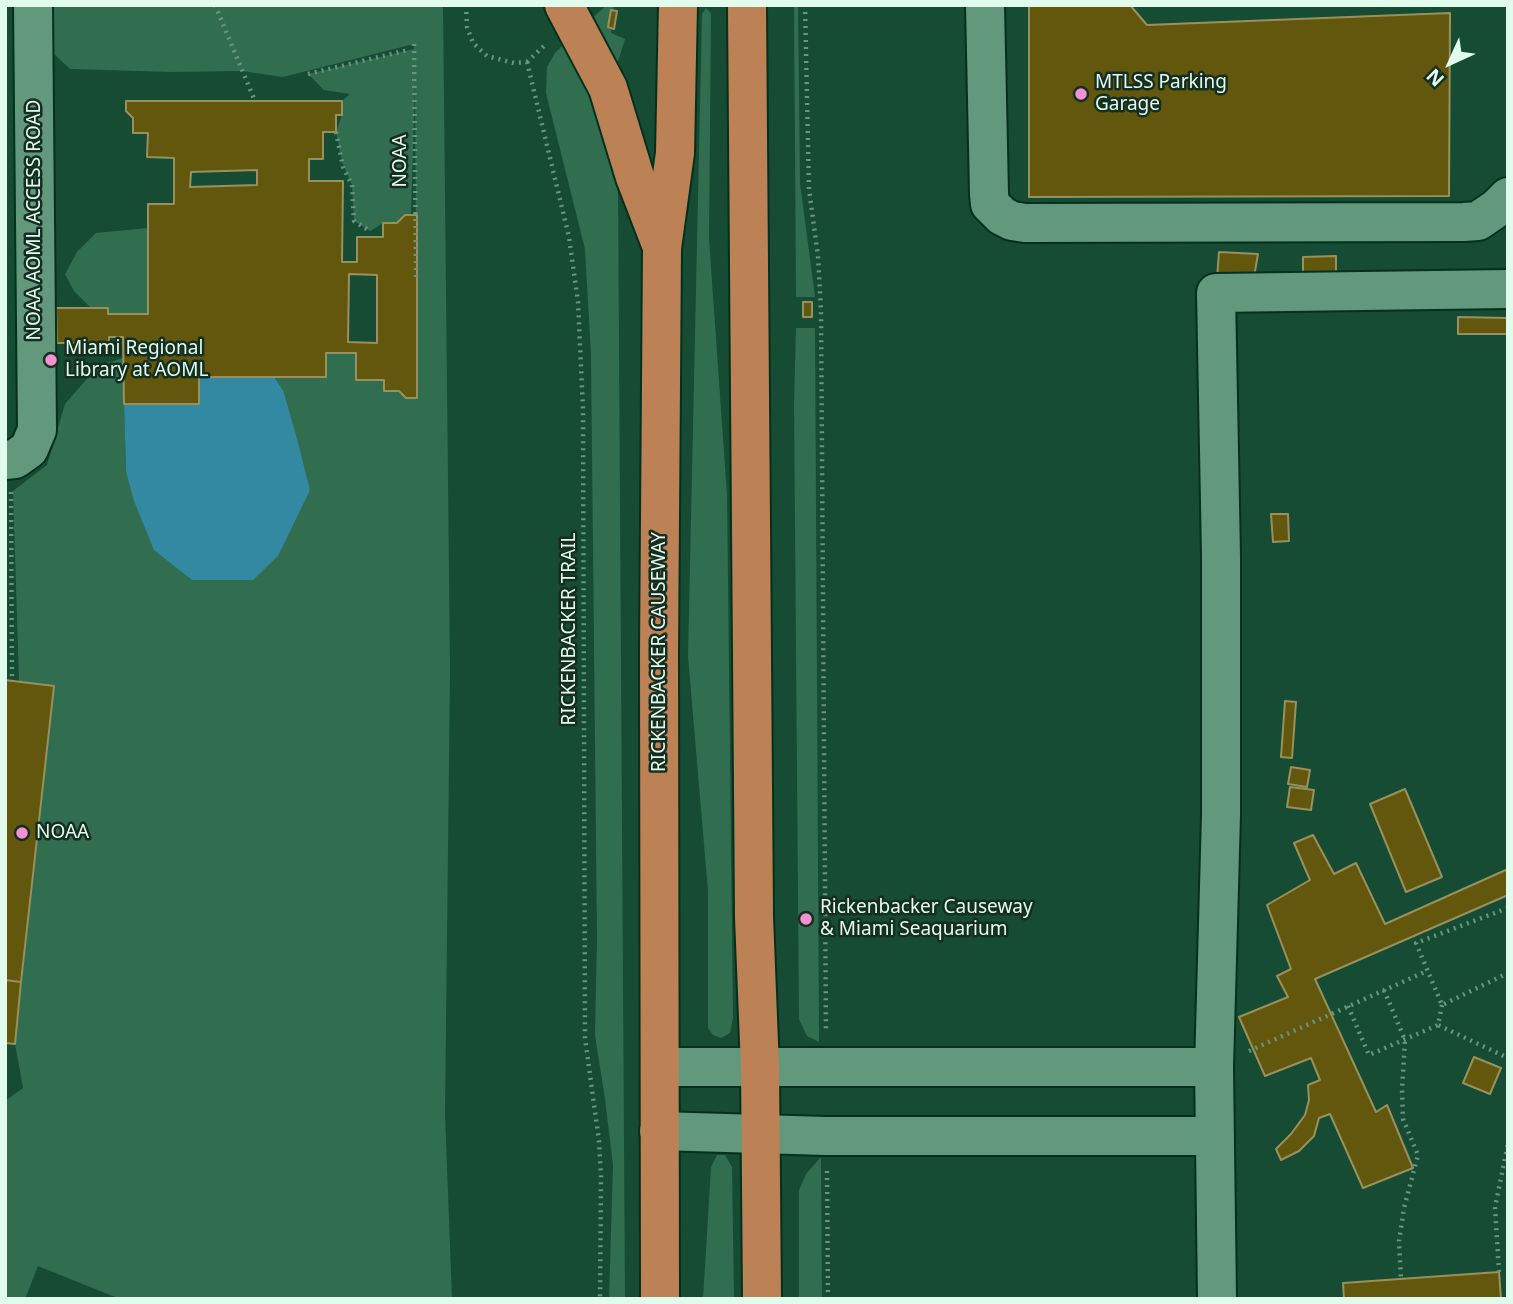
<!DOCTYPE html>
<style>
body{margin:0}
#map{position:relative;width:1513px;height:1304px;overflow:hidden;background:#154c33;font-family:"Noto Sans",sans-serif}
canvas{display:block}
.frame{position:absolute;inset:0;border:7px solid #e1fcec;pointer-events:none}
.north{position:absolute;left:1415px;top:28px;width:70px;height:70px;-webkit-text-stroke:5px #162d21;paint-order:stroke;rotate:225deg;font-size:19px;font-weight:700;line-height:28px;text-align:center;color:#e1fcec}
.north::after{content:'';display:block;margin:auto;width:24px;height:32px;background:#e1fcec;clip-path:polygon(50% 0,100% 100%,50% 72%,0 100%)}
</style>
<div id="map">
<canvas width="1513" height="1304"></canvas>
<div class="frame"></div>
<div class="north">N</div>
</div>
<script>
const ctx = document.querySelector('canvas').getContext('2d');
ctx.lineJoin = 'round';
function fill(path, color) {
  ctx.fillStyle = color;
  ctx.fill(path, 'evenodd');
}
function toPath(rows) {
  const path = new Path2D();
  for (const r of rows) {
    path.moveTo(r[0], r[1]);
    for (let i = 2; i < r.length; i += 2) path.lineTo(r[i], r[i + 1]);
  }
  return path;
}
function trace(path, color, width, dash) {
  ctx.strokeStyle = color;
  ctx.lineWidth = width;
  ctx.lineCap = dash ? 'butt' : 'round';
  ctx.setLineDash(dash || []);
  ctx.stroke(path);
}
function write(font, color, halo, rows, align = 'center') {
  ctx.font = font + ' "Noto Sans",sans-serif';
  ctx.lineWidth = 5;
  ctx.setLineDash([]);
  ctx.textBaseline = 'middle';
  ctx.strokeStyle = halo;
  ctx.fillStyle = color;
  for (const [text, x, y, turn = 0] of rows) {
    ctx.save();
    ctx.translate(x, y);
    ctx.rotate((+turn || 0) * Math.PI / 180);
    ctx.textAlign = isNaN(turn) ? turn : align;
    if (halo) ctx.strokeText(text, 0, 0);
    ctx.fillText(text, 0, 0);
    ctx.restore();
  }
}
const green = toPath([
 [49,5,443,5,450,671,445,1114,452,1299,120,1299,38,1266,25,1299,5,1299,5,1101,23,1088,15,1044,54,686,19,681,13,491,47,465,65,404,98,366,123,358,126,471,283,390,274,377,326,353,356,353,384,380,384,391,399,391,417,397,415,82,411,215,405,215,397,223,383,223,370,231,354,221,352,185,342,162,336,132,342,115,342,101,350,94,324,90,308,74,414,49,414,44,283,77,242,71,173,72,70,69,53,53,47,25],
 [607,5,614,5,611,33,625,39,616,68,590,20],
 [794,5,798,5,800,183,815,297,796,297],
 [706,8,711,13,709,239,727,495,733,1018,730,1033,721,1038,713,1035,708,1028,708,891,688,656,702,14],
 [566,42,600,111,618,188,625,1299,609,1299,613,1165,605,1099,595,1035,597,937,591,355,585,249,546,93,547,67,555,53],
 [148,228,148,314,108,314,91,308,74,291,65,274,77,252,96,233],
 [796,328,815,328,819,1042,807,1036,799,1019,794,402],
 [717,1155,725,1155,732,1167,734,1299,703,1299,711,1167],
 [821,1157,822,1299,799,1299,799,1190,806,1174]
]);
const water = toPath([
 [199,377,274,377,283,390,296,435,310,490,278,556,253,580,192,580,154,550,134,501,126,471,124,404,199,404]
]);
const building = toPath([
 [1029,5,1130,5,1147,25,1450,13,1449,196,1029,197,1029,5],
 [611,10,617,11,614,29,608,27,611,10],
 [126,101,342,101,342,115,336,115,336,132,323,132,323,159,309,159,309,181,343,181,342,262,357,262,357,237,383,237,383,223,397,223,405,215,417,215,417,398,406,398,399,391,384,391,384,380,356,380,356,353,326,353,326,377,199,377,199,404,124,404,123,337,109,337,109,343,57,343,56,308,108,308,108,314,148,314,148,204,174,204,174,158,147,157,148,133,133,133,133,118,126,111,126,101],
 [257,170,257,185,190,187,191,172,257,170],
 [349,274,377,275,377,343,348,342,349,274],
 [1219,252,1258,254,1254,277,1217,278,1219,252],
 [1336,256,1336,274,1303,276,1303,257,1336,256],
 [803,302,812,302,812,317,803,317,803,302],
 [1458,317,1508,318,1508,334,1458,334,1458,317],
 [1271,514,1288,514,1289,541,1273,542,1271,514],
 [5,680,54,686,21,982,5,980,5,680],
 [1285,701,1296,702,1292,758,1281,757,1285,701],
 [1291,767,1310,770,1307,787,1288,784,1291,767],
 [1290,787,1314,790,1311,810,1287,807,1290,787],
 [1405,789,1442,877,1406,892,1370,804,1405,789],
 [1313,835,1334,874,1356,863,1385,924,1508,869,1508,895,1315,979,1376,1112,1387,1105,1413,1168,1363,1188,1330,1114,1319,1118,1314,1136,1299,1151,1281,1160,1276,1149,1291,1134,1305,1115,1309,1100,1308,1085,1320,1080,1311,1058,1265,1076,1239,1017,1288,997,1277,976,1291,969,1267,905,1310,880,1294,843,1313,835],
 [5,980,21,982,15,1044,5,1043,5,980],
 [1474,1057,1501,1068,1490,1094,1463,1083,1474,1057],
 [1499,1272,1501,1299,1344,1299,1343,1283,1499,1272]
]);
const path = toPath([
 [215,5,255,101],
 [466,5,467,27,473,43,487,56,514,63,527,62],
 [805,5,809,189,818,256,821,310,826,1032],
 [414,44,416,279],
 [527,62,569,237,578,302,583,409,585,1038,599,1141,601,1176,600,1299],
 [527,62,547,43],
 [308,74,408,50],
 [336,132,343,167,352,185,354,221,370,231],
 [11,492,12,681],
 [1508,908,1416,943,1442,1005,1508,973],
 [1384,990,1405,1040,1402,1090,1403,1119,1418,1155,1404,1208,1399,1241,1401,1280],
 [1442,1005,1438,1025,1508,1058],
 [1348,1006,1369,1055,1438,1025],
 [1249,1051,1427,971],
 [827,1171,828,1299],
 [1499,1272,1495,1207,1508,1144]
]);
const minor = toPath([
 [985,5,989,194,990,204,1002,216,1012,221,1025,223,1464,222,1478,221,1497,208,1508,197],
 [5,460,15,459,29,449,37,430,33,5],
 [660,1067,1214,1067],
 [659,1131,826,1136,1215,1136],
 [1217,1299,1214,1067,1221,815,1221,556,1216,293,1508,289]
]);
const major = toPath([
 [564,5,608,88,635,177,660,242],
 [747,5,754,917,760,1068,762,1299],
 [660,1299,659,653,662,248,675,153,678,5]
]);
const markers = [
 [1081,94,7,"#f491d4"],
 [51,360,7,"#f491d4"],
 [22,833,7,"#f491d4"],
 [806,919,7,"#f491d4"]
];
const poiNames = [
 ["MTLSS Parking",1095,83],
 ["Garage",1095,105],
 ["Miami Regional",65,349],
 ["Library at AOML",65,371],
 ["NOAA",36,833],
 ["Rickenbacker Causeway",820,908],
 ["& Miami Seaquarium",820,930]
];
const streetNames = [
 ["NOAA",401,161,-90],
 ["NOAA AOML ACCESS ROAD",35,220,-90],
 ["RICKENBACKER TRAIL",570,629,-90],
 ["RICKENBACKER CAUSEWAY",660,652,-90]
];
fill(green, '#316e50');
fill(water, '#3389a2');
fill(building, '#62570d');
trace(building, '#99915d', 2);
trace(minor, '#04301d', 42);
trace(major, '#04301d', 42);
trace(path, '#6a9580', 4.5, [2, 5]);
trace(minor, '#62987c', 38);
trace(major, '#bd8156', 38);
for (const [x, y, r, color] of markers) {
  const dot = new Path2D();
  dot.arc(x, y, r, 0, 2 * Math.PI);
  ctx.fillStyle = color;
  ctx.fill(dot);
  trace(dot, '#162d21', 2.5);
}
write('19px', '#e1fcec', '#162d21', poiNames, 'left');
write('19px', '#e1fcec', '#162d21', streetNames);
</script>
